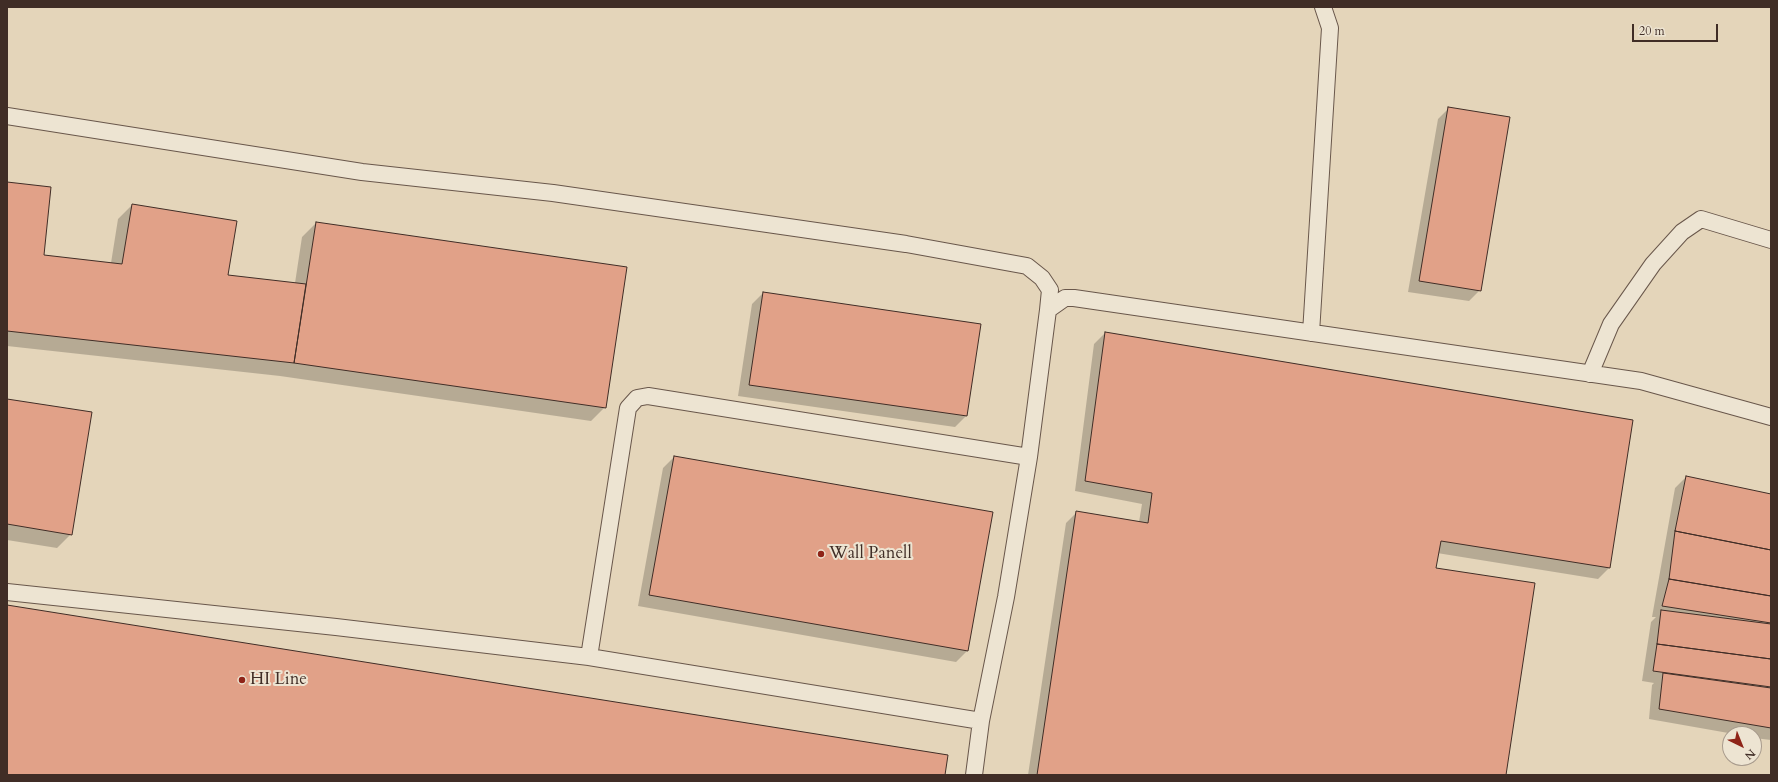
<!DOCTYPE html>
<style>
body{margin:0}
#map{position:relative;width:1778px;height:782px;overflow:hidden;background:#e4d5ba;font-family:Cardo,serif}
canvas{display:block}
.frame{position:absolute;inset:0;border:8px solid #402d26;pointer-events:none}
.north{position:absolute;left:1722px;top:726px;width:40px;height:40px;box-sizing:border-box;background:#ede4d2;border:1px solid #a89b8d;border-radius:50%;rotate:137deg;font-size:11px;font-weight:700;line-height:16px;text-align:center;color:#402d26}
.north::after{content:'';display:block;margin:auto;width:14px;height:18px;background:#8f2418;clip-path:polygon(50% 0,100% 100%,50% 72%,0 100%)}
.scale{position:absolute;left:1632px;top:24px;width:86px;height:18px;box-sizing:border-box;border:2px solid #402d26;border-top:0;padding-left:5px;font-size:12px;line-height:14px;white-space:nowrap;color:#402d26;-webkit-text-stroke:3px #ede4d2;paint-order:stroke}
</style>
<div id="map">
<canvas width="1778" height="782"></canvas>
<div class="frame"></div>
<div class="north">N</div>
<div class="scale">20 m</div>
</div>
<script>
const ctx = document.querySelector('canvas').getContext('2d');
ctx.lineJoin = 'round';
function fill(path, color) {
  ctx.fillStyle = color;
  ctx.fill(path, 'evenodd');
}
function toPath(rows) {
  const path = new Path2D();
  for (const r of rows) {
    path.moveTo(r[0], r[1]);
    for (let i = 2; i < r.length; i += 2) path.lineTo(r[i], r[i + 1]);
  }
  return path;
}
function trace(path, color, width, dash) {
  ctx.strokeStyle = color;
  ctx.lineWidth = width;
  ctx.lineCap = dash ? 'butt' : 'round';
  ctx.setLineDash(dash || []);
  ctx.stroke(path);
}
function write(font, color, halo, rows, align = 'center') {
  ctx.font = font + ' Cardo,serif';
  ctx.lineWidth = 4;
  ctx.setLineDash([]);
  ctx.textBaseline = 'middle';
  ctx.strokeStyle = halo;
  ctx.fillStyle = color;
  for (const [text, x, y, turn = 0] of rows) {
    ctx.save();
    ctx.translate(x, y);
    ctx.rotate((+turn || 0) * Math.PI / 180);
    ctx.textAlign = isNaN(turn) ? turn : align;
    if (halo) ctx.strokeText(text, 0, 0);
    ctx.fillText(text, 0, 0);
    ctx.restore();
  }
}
const shadow = toPath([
 [1449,108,1480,290,1469,301,1408,292,1438,119],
 [7,183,43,256,111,263,118,219,132,205,227,276,295,283,302,237,316,223,605,407,591,421,280,376,7,346],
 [763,293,980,324,966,416,955,427,738,396,752,304],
 [1105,333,1632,421,1609,568,1598,579,1437,553,1434,569,1505,775,1028,775,1066,523,1077,512,1139,522,1142,504,1075,491,1094,344],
 [7,400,71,534,57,548,7,540],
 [674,457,967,651,956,662,638,606,663,468],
 [1686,477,1771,495,1771,740,1754,738,1754,734,1734,734,1649,719,1652,685,1654,683,1642,681,1651,622,1656,617,1652,617,1675,488]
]);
const building = toPath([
 [1448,107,1510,117,1481,291,1419,281,1448,107],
 [7,182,51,187,44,255,122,264,132,204,237,221,228,275,306,284,294,363,7,331,7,182],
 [316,222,627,267,606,408,294,363,316,222],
 [763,292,981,324,967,416,749,385,763,292],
 [1105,332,1633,420,1610,568,1441,541,1436,568,1535,583,1506,775,1037,775,1076,511,1148,523,1152,493,1085,481,1105,332],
 [7,399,92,412,72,535,7,524,7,399],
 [674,456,993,512,968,651,649,595,674,456],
 [1686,476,1771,494,1771,550,1675,531,1686,476],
 [1675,531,1771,550,1771,596,1669,579,1675,531],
 [1669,579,1771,596,1771,623,1662,606,1669,579],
 [7,605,948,755,945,775,7,775,7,605],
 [1661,610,1771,624,1771,659,1657,644,1661,610],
 [1657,644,1771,659,1771,687,1653,671,1657,644],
 [1663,673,1771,688,1771,728,1659,709,1663,673]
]);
const service = toPath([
 [7,116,362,172,553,193,906,244,1027,266,1042,278,1050,290,1048,310],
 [1311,333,1330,28,1323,7],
 [1590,374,1611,324,1653,264,1682,232,1701,219,1771,240],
 [7,592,336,627,589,657,981,721],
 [589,657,628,408,637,398,648,396,1029,457],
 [974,775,981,721,1006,597,1029,457,1048,310,1065,298,1074,298,1641,381,1771,417]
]);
const markers = [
 [821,554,4,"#8f2418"],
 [242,680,4,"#8f2418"]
];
const poiNames = [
 ["Wall Panell",829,554],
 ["HI Line",250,680]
];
fill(shadow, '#0003');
fill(building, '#e1a188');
trace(building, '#402d26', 1);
trace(service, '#69574b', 18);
trace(service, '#ede4d2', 16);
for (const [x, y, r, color] of markers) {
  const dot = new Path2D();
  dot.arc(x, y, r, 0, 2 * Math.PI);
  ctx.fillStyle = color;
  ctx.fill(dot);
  trace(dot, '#ede4d2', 1.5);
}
write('17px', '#402d26', '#ede4d2', poiNames, 'left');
</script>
